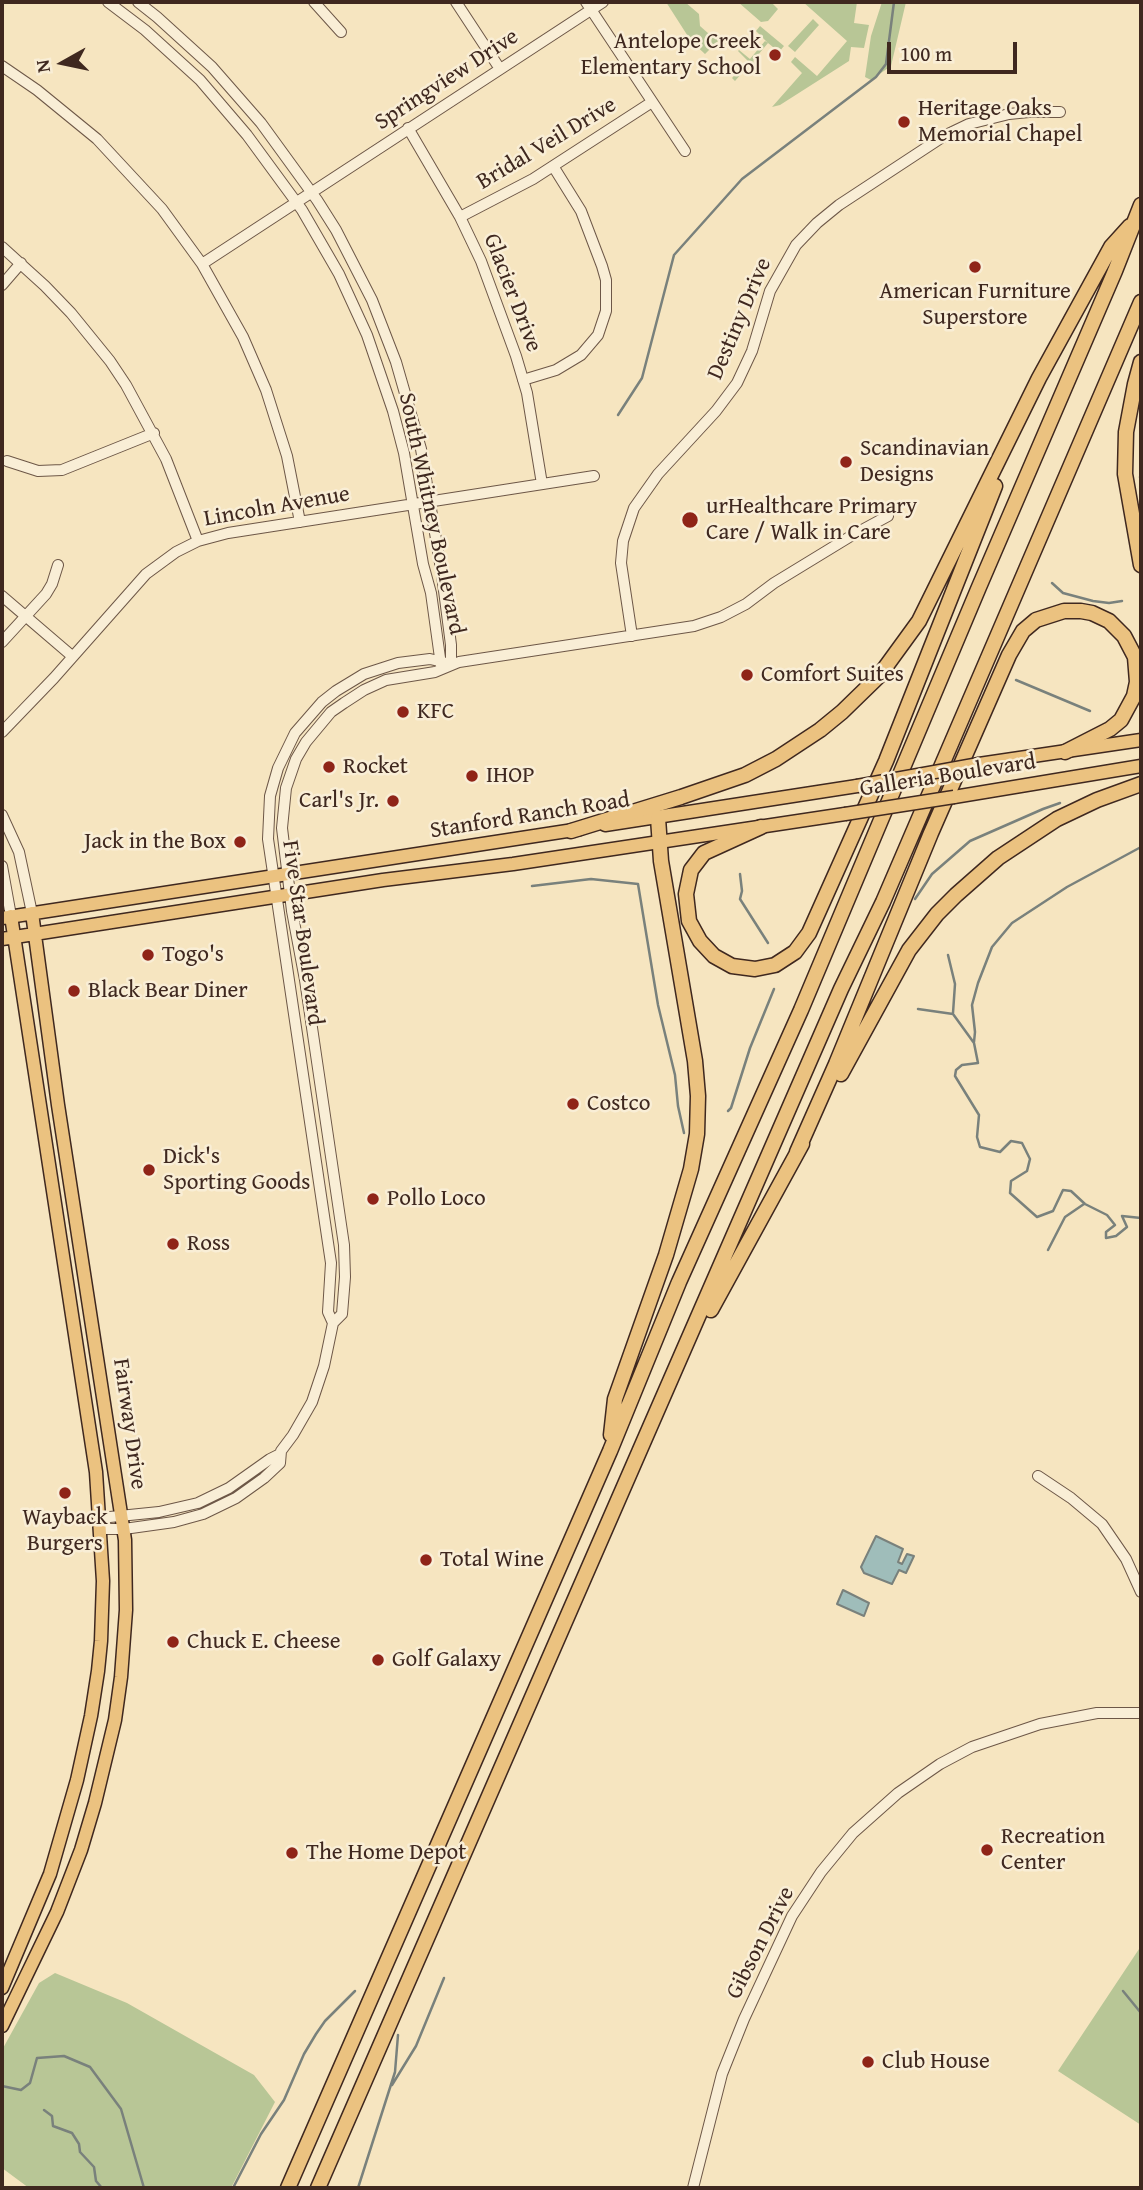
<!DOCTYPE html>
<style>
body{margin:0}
#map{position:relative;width:1143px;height:2190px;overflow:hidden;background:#f6e5c0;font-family:"Gentium Book Plus",serif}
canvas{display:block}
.frame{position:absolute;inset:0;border:4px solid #3f281f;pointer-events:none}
.north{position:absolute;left:28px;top:28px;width:70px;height:70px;-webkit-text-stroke:5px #f9eed6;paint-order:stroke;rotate:261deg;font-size:19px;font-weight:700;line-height:28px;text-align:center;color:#3f281f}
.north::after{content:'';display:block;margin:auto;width:24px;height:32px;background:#3f281f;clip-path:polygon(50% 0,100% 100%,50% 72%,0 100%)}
.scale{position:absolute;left:887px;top:42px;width:130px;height:32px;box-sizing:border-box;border:4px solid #3f281f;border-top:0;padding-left:9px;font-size:21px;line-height:24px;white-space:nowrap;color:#3f281f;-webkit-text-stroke:5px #f9eed6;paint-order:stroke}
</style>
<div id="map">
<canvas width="1143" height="2190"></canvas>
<div class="frame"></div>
<div class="north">N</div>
<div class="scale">100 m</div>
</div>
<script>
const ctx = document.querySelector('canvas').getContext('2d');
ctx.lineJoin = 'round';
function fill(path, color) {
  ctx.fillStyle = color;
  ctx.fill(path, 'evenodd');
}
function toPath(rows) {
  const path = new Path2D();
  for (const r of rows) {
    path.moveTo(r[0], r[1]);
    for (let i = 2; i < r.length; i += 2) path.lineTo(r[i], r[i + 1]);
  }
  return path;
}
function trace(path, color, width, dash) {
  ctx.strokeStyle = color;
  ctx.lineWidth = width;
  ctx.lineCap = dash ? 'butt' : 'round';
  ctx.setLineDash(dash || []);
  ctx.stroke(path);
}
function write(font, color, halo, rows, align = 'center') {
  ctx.font = font + ' "Gentium Book Plus",serif';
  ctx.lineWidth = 5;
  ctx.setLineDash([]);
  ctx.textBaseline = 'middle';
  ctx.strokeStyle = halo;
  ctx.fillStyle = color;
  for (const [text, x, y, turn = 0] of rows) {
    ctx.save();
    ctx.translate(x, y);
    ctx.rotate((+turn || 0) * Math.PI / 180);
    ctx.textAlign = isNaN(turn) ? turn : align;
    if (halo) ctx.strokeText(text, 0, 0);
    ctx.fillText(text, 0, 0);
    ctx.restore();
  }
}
const green = toPath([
 [666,2,685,2,699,14,700,26,709,34,714,34,726,44,719,40,705,54,691,41],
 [738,2,771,2,778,9,768,21,761,22],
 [803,2,857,2,854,23,869,25,864,48,851,47,849,61,780,105,772,107,802,73,791,62,795,57,817,76,847,41],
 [882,2,906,2,891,66,871,80,865,77,871,36],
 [813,19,819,25,795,52,788,46],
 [760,26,784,46,779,52,768,43,753,61,762,72,751,63,735,81,732,78,748,61,738,51,739,50,750,59,765,41,768,43,756,31],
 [1141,1946,1141,2125,1058,2071],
 [55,1973,127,2003,254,2075,275,2102,231,2188,29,2188,2,2168,2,2050,39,1983]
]);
const water = toPath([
 [876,1536,903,1549,898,1562,902,1564,907,1554,914,1556,906,1573,899,1570,892,1584,864,1573,861,1567,876,1536],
 [843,1590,869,1603,864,1616,837,1604,843,1590]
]);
const stream = toPath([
 [618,415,642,378,674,255,742,179,876,77,886,64,894,2],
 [1140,477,1141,482],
 [1052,583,1063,593,1093,601,1109,603,1122,601],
 [1016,680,1090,711],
 [740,874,742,891,740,899,768,943],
 [532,886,591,879,638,884,658,1005,675,1075,678,1106,684,1133],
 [915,899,932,874,970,841,1043,809,1060,803],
 [948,955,955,984,953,1013],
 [918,1009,953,1014,974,1043,978,1063,962,1065,956,1070,955,1076,979,1115,977,1137,980,1147,1000,1152,1011,1141,1022,1143,1030,1159,1027,1171,1011,1181,1010,1193,1037,1217,1053,1211,1063,1190,1071,1191,1085,1204,1107,1215,1115,1225,1106,1232,1106,1238,1116,1236,1127,1227,1122,1216,1141,1218],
 [974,1042,975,1032,972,1005,978,983,992,947,1012,923,1067,887,1141,847],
 [728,1111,731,1108,750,1048,774,989],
 [1048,1250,1065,1217,1084,1204],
 [1123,1991,1141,2013],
 [392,2085,416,2046,444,1978],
 [2,2086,21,2090,30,2083,37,2058,64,2056,90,2067,121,2109,144,2188],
 [44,2110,52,2116,53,2126,72,2133,79,2144,80,2152,94,2167,96,2181,102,2188],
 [233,2188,261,2134,284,2100,304,2054,316,2034,325,2021,355,1991],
 [358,2188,395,2072,398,2035]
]);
const minor = toPath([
 [108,2,145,30,200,80,247,135,302,210,339,274,367,335,393,411,404,453,423,564,431,593,441,665],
 [138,2,157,17,212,67,261,123,317,200,336,230,372,300,396,362,421,449,442,575,451,645,451,664],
 [314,2,341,32],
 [456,2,500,69],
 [586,2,685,151],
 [2,66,37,90,97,139,162,209,202,264,243,337,266,390,287,456,300,522],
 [408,128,460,217,481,261,516,356,527,393,542,484],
 [460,217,533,179,652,102],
 [2,247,45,286,71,313,110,361,126,385,166,459,198,541],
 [202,264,603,2],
 [2,285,21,263],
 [523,380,556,370,581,355,598,335,606,311,606,280,602,266,581,211,553,166],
 [7,461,38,471,62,470,154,433],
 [2,596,72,656],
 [632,636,621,563,623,541,634,508,658,474,716,411,737,383,752,351,770,291,796,245,817,223,839,205,944,136,969,124,1009,114,1029,112,1060,112],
 [2,642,46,594,52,584,58,565],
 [2,732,54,678,146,574,176,552,198,541,228,533,594,476],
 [2,815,19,852,32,913],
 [2,866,11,916],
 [333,1323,342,1314,345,1277,344,1245,305,980,292,911,282,828,286,788,296,759,306,742,331,712,344,703,364,690,386,680,435,672,459,662,694,626,721,617,746,604,774,583,851,536,888,516],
 [1038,1476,1071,1498,1102,1524,1126,1559,1141,1592],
 [100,1518,159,1512,198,1503,229,1488,270,1459,280,1454],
 [101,1529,124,1529,174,1522,203,1514,236,1498,264,1478,280,1463,281,1451,293,1435,312,1402,324,1366,333,1323,328,1312,331,1263,268,839,270,796,278,768,295,733,322,702,336,691,364,674,398,663,430,659,451,664],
 [693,2188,722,2074,744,2019,792,1916,821,1872,853,1833,898,1793,940,1764,972,1747,1040,1724,1097,1713,1141,1713]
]);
const major = toPath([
 [979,764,1141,740],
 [954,797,1141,766],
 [605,825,857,786],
 [2,918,580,829],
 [2,939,383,880,513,864,845,814],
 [2,1988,50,1874,77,1780,91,1716,98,1671,101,1641,103,1581,96,1472,11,916],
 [2,2026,57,1912,81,1850,95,1803,115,1720,121,1677,126,1610,125,1540,58,1105,32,913]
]);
const highway = toPath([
 [1141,362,1135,384,1126,432,1125,474,1141,565],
 [761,827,704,853,691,870,686,894,689,921,700,941,714,956,732,966,755,969,775,965,795,952,809,933,886,761,995,486],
 [571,831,681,797,745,775,776,759,820,730,842,712,879,676,919,621,1039,378,1111,247,1130,226],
 [841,1074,909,950,937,914,956,895,998,858,1057,819,1097,800,1141,784],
 [797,1152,836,1064,931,833,1009,655,1023,631,1036,620,1064,611,1081,611,1092,613,1109,621,1124,636,1135,657,1137,682,1134,696,1121,720,1110,729,1065,752],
 [711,1310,802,1144],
 [611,1435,615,1399,666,1255,691,1169,697,1134,698,1096,695,1061,661,861,658,818],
 [288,2188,610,1451,679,1282,801,1010,979,587,1115,271,1141,205],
 [318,2188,841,989,883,902,1141,302]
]);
const majorBridge = toPath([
 [857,786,979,764],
 [845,814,954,797]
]);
const markers = [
 [775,55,7,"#8f2418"],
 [904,122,7,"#8f2418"],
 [975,267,7,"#8f2418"],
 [846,462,7,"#8f2418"],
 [690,520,9,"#8f2418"],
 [747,675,7,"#8f2418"],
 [403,712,7,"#8f2418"],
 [329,767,7,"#8f2418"],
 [472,776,7,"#8f2418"],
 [393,801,7,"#8f2418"],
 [240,842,7,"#8f2418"],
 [148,955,7,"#8f2418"],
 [74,991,7,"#8f2418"],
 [573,1104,7,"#8f2418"],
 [149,1170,7,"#8f2418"],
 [373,1199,7,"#8f2418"],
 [173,1244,7,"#8f2418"],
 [65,1493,7,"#8f2418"],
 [426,1560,7,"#8f2418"],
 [173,1642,7,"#8f2418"],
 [378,1660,7,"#8f2418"],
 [987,1850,7,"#8f2418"],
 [292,1853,7,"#8f2418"],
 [868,2062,7,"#8f2418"]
];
const poiNames = [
 ["Antelope Creek",761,42,"right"],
 ["Elementary School",761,68,"right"],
 ["Heritage Oaks",918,109],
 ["Memorial Chapel",918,135],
 ["American Furniture",975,292,"center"],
 ["Superstore",975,318,"center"],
 ["Scandinavian",860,449],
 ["Designs",860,475],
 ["urHealthcare Primary",706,507],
 ["Care / Walk in Care",706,533],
 ["Comfort Suites",761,675],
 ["KFC",417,712],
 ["Rocket",343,767],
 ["IHOP",486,776],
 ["Carl's Jr.",379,801,"right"],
 ["Jack in the Box",226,842,"right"],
 ["Togo's",162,955],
 ["Black Bear Diner",88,991],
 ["Costco",587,1104],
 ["Dick's",163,1157],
 ["Sporting Goods",163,1183],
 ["Pollo Loco",387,1199],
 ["Ross",187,1244],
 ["Wayback",65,1518,"center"],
 ["Burgers",65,1544,"center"],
 ["Total Wine",440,1560],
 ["Chuck E. Cheese",187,1642],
 ["Golf Galaxy",392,1660],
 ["Recreation",1001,1837],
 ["Center",1001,1863],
 ["The Home Depot",306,1853],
 ["Club House",882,2062]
];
const streetNames = [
 ["Springview Drive",447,80,-33],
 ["Bridal Veil Drive",547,144,-31],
 ["Glacier Drive",512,293,69],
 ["Destiny Drive",740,319,-67],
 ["Lincoln Avenue",277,507,-10],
 ["South Whitney Boulevard",431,514,78],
 ["Galleria Boulevard",948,776,-9],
 ["Stanford Ranch Road",530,816,-9],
 ["Five Star Boulevard",302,933,82],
 ["Fairway Drive",129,1424,82],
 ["Gibson Drive",761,1943,-63]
];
fill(green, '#b8c696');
fill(water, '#9fbdba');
trace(water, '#79817c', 2);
trace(stream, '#79817c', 2.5);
trace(minor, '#6d5747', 12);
trace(major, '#3f281f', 15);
trace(highway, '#3f281f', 17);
trace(minor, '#f9eed6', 10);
trace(major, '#ebc280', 12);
trace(highway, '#ebc280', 14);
trace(majorBridge, '#3f281f', 15, []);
trace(majorBridge, '#ebc280', 12);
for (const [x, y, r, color] of markers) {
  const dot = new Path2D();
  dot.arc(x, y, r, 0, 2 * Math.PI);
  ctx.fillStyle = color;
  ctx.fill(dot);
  trace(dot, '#f9eed6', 2.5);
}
write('23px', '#3f281f', '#f9eed6', poiNames, 'left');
write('23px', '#3f281f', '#f9eed6', streetNames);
</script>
